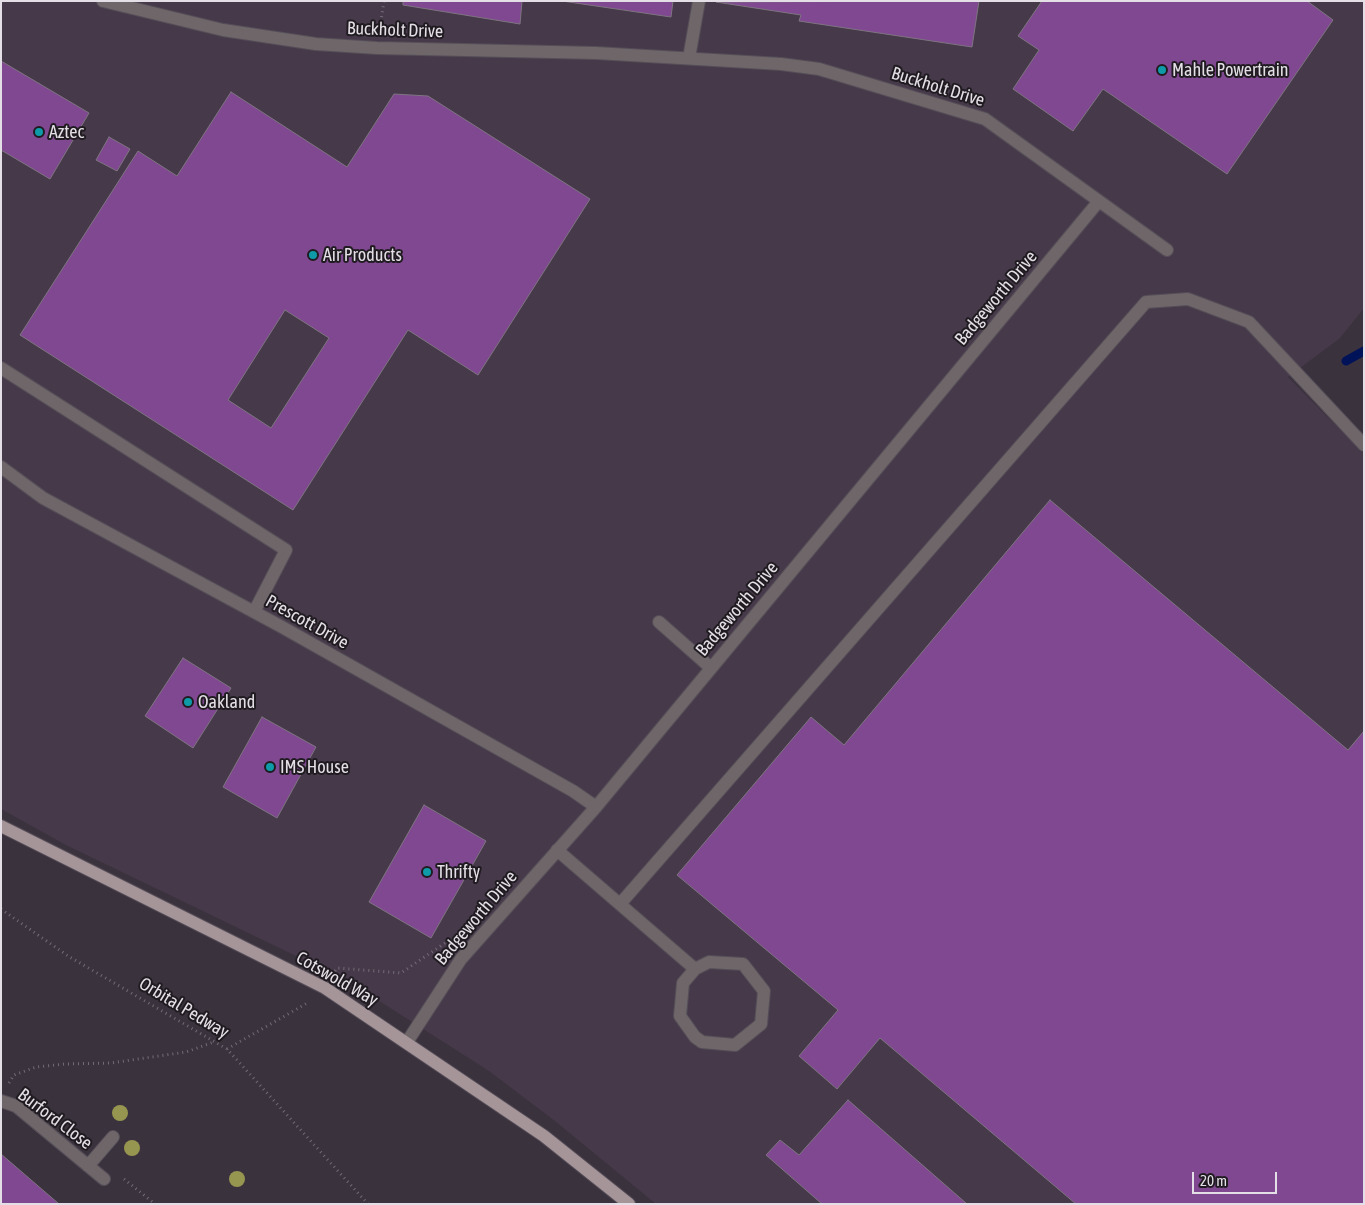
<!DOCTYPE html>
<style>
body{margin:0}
#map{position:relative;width:1365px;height:1205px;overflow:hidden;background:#3a323d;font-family:"Asap Condensed",sans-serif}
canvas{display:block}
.frame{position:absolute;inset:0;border:2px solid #e4dfe6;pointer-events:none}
.scale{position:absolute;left:1192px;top:1172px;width:85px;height:22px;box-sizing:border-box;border:2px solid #e4dfe6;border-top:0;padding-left:6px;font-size:15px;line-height:18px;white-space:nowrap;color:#e4dfe6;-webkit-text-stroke:4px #1f1b20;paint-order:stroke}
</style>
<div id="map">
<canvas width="1365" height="1205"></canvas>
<div class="frame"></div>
<div class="scale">20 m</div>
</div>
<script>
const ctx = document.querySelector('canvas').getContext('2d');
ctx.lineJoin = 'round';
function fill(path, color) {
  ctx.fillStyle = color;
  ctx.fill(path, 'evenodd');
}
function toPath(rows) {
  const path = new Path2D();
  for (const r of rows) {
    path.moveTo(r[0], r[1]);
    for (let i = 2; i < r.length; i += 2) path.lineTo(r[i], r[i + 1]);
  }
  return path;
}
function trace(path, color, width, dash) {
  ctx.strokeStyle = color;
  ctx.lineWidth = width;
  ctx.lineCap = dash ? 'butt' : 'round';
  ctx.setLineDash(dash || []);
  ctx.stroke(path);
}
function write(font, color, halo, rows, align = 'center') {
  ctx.font = font + ' "Asap Condensed",sans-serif';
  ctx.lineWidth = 4;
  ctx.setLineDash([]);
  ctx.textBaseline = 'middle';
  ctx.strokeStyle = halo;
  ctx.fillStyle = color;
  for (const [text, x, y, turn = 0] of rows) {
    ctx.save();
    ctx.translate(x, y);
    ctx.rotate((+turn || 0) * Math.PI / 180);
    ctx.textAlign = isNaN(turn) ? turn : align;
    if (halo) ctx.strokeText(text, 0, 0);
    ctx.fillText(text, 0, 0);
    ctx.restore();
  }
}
const built = toPath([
 [1,1,1364,1,1364,308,1340,338,1288,377,1364,454,1364,1204,656,1204,555,1121,489,1071,348,981,66,845,1,809]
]);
const stream = toPath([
 [1346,361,1364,351]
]);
const building = toPath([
 [403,1,522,1,520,24,403,5,403,1],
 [562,1,673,1,671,17,562,1],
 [979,1,972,47,799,21,801,15,716,2,979,1],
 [1042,1,1307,1,1333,20,1227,174,1103,89,1073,131,1013,89,1039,50,1018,36,1042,1],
 [1,61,89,113,50,179,1,150,1,61],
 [231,92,347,167,394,94,428,96,590,199,478,375,408,330,293,510,20,335,138,151,177,176,231,92],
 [285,310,329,338,271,428,228,400,285,310],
 [109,137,130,149,117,171,96,160,109,137],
 [1050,500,1348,750,1364,731,1364,1204,1076,1204,880,1038,837,1089,799,1056,838,1010,677,875,811,717,844,745,1050,500],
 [183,658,231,688,193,748,145,716,183,658],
 [262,717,316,747,277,818,223,787,262,717],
 [424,805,486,841,431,938,369,902,424,805],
 [848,1100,967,1204,822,1204,766,1155,780,1140,799,1155,848,1100],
 [1,1154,59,1204,1,1204,1,1154]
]);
const path = toPath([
 [380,27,384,1],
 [1,909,68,956,227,1049,368,1204],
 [335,971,337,968,401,973,445,943],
 [227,1049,309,1002],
 [9,1083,14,1075,36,1067,65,1064,111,1063,186,1052,214,1042],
 [124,1179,155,1204]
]);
const minor = toPath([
 [103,1,223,30,316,44,377,48,596,53,781,64,819,69,985,119,1167,250],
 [689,58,699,1],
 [1,368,286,550,254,612],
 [1,467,43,498,282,627,573,791,596,807],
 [659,622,711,668],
 [557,850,695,969],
 [620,904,1146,302,1188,299,1249,322,1364,445],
 [709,962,743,964,764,991,761,1024,735,1045,702,1042,695,1037,680,1016,683,983,695,969,709,962],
 [407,1042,461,959,596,807,1099,201],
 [1,1101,16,1106,104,1179],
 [88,1166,113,1137]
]);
const major = toPath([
 [1,826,325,988,544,1136,629,1204]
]);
const trees = [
 [120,1113],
 [132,1148],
 [237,1179]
];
const markers = [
 [1162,70,5,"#0f9aa8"],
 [39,132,5,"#0f9aa8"],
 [313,255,5,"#0f9aa8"],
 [188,702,5,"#0f9aa8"],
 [270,767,5,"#0f9aa8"],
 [427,872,5,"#0f9aa8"]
];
const streetNames = [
 ["Buckholt Drive",395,30,2],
 ["Buckholt Drive",938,87,17],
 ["Badgeworth Drive",996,298,-50],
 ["Badgeworth Drive",737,609,-50],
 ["Prescott Drive",307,622,29],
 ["Badgeworth Drive",476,918,-50],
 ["Cotswold Way",337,979,30],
 ["Orbital Pedway",184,1008,31],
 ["Burford Close",55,1119,37]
];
const poiNames = [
 ["Mahle Powertrain",1172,70],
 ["Aztec",49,132],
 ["Air Products",323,255],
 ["Oakland",198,702],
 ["IMS House",280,767],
 ["Thrifty",437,872]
];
fill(built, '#463a4a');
trace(stream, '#011358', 9);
fill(building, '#804890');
trace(building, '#7e7481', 1);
trace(minor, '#554e58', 14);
trace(major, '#554e58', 14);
trace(path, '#736c75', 3, [1, 4]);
trace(minor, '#6e6668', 12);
trace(major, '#a59599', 12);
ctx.fillStyle = '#969650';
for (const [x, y] of trees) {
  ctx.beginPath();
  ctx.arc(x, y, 8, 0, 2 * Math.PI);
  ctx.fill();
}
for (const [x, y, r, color] of markers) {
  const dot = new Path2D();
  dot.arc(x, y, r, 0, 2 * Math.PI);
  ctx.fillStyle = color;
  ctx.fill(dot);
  trace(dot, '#1f1b20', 2);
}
write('18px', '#e4dfe6', '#1f1b20', streetNames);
write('18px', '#e4dfe6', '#1f1b20', poiNames, 'left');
</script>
